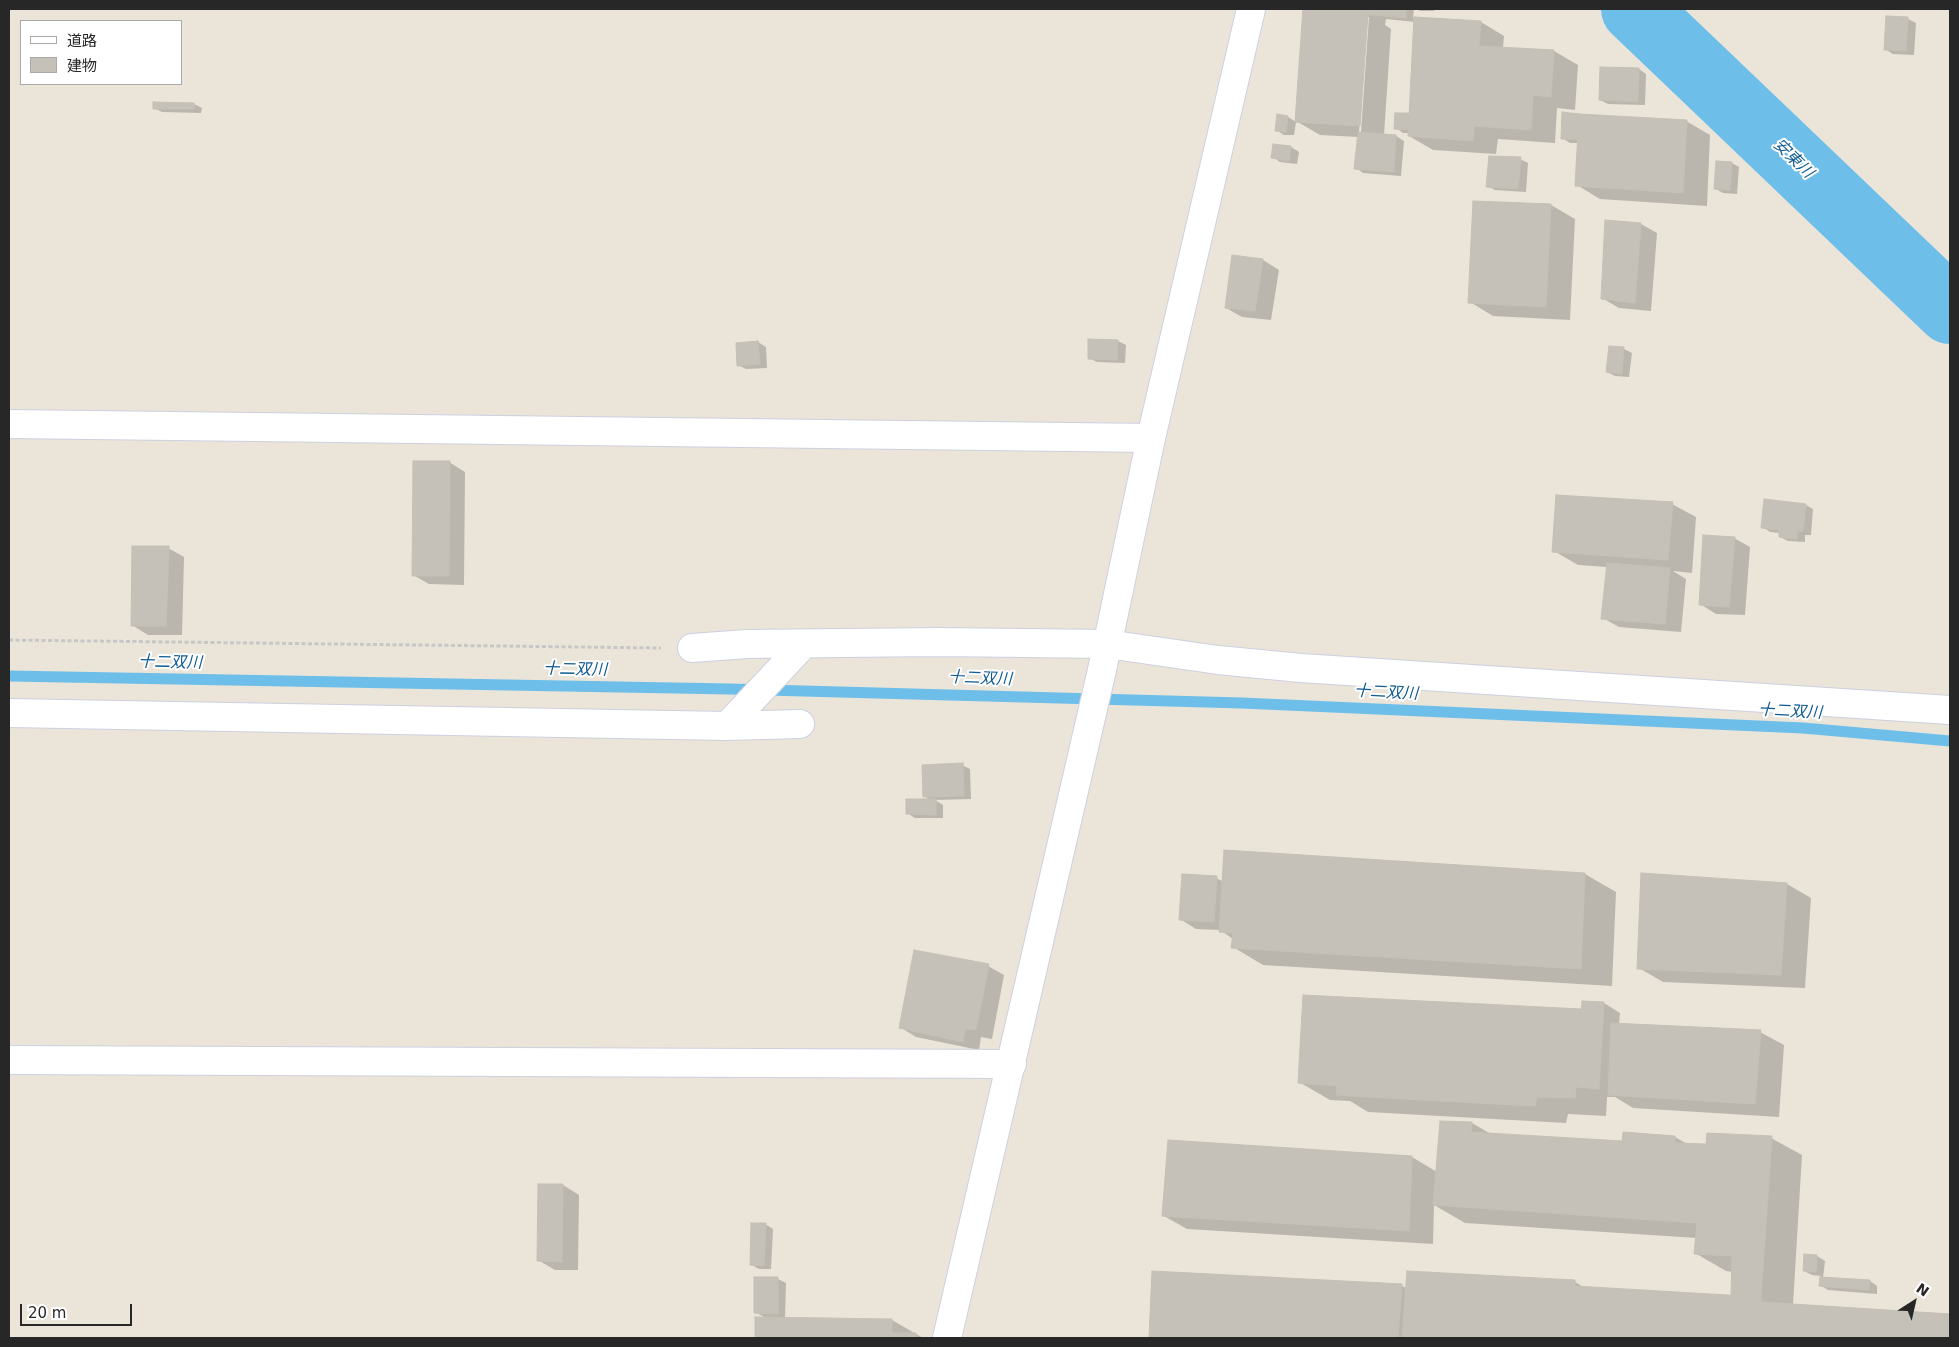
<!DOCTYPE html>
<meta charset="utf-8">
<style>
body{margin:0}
#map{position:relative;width:1959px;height:1347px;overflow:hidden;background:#eae4d9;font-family:"DejaVu Sans","Noto Sans JP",sans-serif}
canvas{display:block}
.frame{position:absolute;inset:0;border:10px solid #272727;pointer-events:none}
.legend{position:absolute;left:20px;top:20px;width:162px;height:65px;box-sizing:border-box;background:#fff;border:1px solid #a9a9a9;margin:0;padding:6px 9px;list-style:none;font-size:15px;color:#272727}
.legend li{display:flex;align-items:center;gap:10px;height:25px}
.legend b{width:25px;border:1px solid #a9a9a9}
.north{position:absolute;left:1889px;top:1277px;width:50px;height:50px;-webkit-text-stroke:4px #fff;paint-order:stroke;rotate:35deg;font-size:14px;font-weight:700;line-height:20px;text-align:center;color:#272727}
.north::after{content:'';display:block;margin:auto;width:18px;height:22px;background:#272727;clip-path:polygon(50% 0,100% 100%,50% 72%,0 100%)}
.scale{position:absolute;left:20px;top:1304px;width:112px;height:22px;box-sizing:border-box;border:2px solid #272727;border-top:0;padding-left:6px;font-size:15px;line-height:18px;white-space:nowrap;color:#272727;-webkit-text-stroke:4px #fff;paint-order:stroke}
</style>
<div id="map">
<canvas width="1959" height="1347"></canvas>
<div class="frame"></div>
<ul class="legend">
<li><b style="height:6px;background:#fff"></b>道路</li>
<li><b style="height:14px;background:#c5c1b9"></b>建物</li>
</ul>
<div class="north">N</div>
<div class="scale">20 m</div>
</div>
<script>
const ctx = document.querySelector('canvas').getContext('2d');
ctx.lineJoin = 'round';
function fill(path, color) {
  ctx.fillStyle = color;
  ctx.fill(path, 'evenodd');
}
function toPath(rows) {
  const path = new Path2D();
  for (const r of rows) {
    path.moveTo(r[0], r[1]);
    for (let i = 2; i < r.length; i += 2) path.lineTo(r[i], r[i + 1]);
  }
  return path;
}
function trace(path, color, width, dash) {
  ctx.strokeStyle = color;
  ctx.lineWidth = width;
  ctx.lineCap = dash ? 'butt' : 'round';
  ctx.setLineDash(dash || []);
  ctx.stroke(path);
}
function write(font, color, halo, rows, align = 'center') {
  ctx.font = font + ' "DejaVu Sans","Noto Sans JP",sans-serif';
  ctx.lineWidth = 4;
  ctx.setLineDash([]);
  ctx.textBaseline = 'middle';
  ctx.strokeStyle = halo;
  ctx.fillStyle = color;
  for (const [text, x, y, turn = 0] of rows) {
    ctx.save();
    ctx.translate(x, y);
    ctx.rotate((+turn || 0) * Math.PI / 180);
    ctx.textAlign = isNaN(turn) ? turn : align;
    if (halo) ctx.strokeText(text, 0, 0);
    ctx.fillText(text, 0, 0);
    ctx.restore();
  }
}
const shadow = toPath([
 [1304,9,1414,9,1413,18,1481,22,1504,36,1503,48,1554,51,1578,65,1575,110,1557,108,1555,143,1498,139,1496,154,1433,150,1409,136,1409,133,1403,133,1396,128,1410,115,1415,22,1386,19,1385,25,1391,29,1384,135,1396,136,1404,141,1401,176,1363,173,1356,168,1359,137,1320,135,1296,121],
 [1366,17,1369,17,1361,132,1359,132],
 [1417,9,1435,9,1434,11,1420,11],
 [1908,19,1916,23,1914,55,1893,54,1885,49],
 [1639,69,1646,74,1645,105,1608,104,1600,100],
 [194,104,202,108,201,113,162,112,154,108],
 [1288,117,1296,122,1294,135,1284,135,1276,130],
 [1686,121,1710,135,1707,206,1600,199,1577,185,1579,143,1570,143,1562,138],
 [1274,145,1291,147,1299,152,1297,164,1280,162,1273,157],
 [1520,159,1528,163,1526,192,1495,190,1488,186],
 [1732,163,1739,167,1737,194,1723,193,1716,189],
 [1551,205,1575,219,1570,320,1493,316,1470,302],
 [1607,221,1641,224,1657,233,1651,311,1619,308,1602,298],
 [1263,260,1279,270,1271,320,1242,317,1226,308],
 [1118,341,1126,345,1125,363,1097,362,1089,358],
 [758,342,766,347,767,368,746,369,738,365],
 [1610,348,1624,349,1632,353,1629,377,1615,376,1607,372],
 [449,462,465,472,464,585,429,584,413,575],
 [1672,504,1696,517,1692,573,1673,571,1686,579,1681,632,1619,627,1603,618,1607,567,1578,565,1554,551],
 [1806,505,1813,509,1811,535,1805,535,1805,542,1788,541,1780,537,1780,533,1770,532,1763,527],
 [1734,538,1750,547,1745,615,1716,614,1700,604],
 [168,548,184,557,182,635,148,635,132,625],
 [962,765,970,769,971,799,935,800,943,805,943,818,915,818,907,813,932,801,924,796],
 [1585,874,1616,892,1612,986,1263,965,1233,947,1233,939,1220,930,1196,929,1180,919,1216,878,1224,882],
 [1787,884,1811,898,1805,988,1663,982,1639,968],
 [988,966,1004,975,992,1039,981,1037,979,1050,916,1037,900,1027],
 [1604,1003,1620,1013,1619,1024,1760,1032,1784,1045,1779,1117,1633,1108,1615,1097,1607,1097,1606,1116,1568,1114,1566,1123,1368,1112,1350,1101,1330,1100,1299,1082,1581,1010,1583,1011],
 [1472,1123,1491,1134,1623,1143,1624,1133,1675,1137,1687,1144,1707,1145,1771,1138,1802,1155,1793,1305,1950,1314,1950,1338,1150,1338,1153,1272,1401,1285,1407,1289,1575,1282,1585,1288,1732,1296,1733,1272,1726,1271,1695,1253,1697,1238,1465,1223,1434,1205,1433,1244,1187,1229,1164,1216,1412,1157,1437,1172],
 [539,1185,563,1185,579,1195,578,1270,555,1270,538,1260],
 [765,1224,773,1229,771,1269,759,1269,752,1265],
 [1817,1256,1825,1261,1823,1278,1870,1281,1877,1286,1877,1294,1828,1290,1820,1285,1821,1276,1812,1275,1804,1271],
 [756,1279,778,1279,786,1283,785,1318,892,1320,923,1338,756,1338,756,1318,766,1318,755,1312]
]);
const stream = toPath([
 [9,676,730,689,1242,703,1803,728,1950,741]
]);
const river = toPath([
 [1635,9,1950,310]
]);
const building = toPath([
 [1303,9,1362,9,1361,14,1368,14,1360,126,1295,122,1303,9],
 [1362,9,1406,9,1406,18,1361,14,1362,9],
 [1886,16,1908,17,1906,51,1884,50,1886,16],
 [1414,17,1481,21,1479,46,1554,50,1551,97,1533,95,1531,130,1474,126,1473,141,1408,136,1414,17],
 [1600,67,1639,68,1638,102,1599,100,1600,67],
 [153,102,194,103,194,109,153,109,153,102],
 [1562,112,1579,114,1578,139,1561,139,1562,112],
 [1395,113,1410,113,1408,130,1394,129,1395,113],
 [1277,114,1288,116,1286,132,1275,131,1277,114],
 [1579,114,1687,120,1683,193,1575,186,1579,114],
 [1358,132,1396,135,1394,172,1354,169,1358,132],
 [1273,144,1291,146,1289,161,1271,158,1273,144],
 [1489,156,1521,157,1518,189,1486,187,1489,156],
 [1716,161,1732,162,1730,190,1714,189,1716,161],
 [1473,201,1551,204,1546,307,1468,303,1473,201],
 [1605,220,1641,223,1635,303,1601,299,1605,220],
 [1232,255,1263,259,1255,311,1225,308,1232,255],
 [1088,339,1118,340,1117,360,1088,359,1088,339],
 [758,341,760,364,737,366,736,343,758,341],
 [1609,346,1624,347,1622,374,1606,372,1609,346],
 [413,461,450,461,449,576,412,576,413,461],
 [1556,495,1673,502,1668,560,1552,552,1556,495],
 [1764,499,1806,504,1803,531,1797,531,1797,539,1779,537,1779,530,1761,528,1764,499],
 [1703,535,1735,537,1729,607,1699,605,1703,535],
 [132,546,169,546,166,626,131,626,132,546],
 [1607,563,1670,568,1665,624,1601,619,1607,563],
 [963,763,964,796,923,797,922,765,963,763],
 [906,799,936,799,936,815,906,814,906,799],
 [1224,850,1585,873,1581,969,1231,948,1233,933,1219,932,1224,850],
 [1641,873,1787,883,1781,975,1637,969,1641,873],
 [1182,874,1217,876,1214,922,1179,920,1182,874],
 [914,950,989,964,976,1030,965,1029,963,1042,899,1028,914,950],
 [1303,995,1581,1009,1575,1098,1537,1097,1535,1106,1440,1101,1336,1095,1337,1086,1298,1083,1303,995],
 [1582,1001,1604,1002,1599,1089,1576,1087,1582,1001],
 [1611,1023,1761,1030,1755,1104,1608,1095,1611,1023],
 [1440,1121,1472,1122,1471,1132,1622,1141,1623,1132,1675,1136,1675,1143,1706,1144,1707,1133,1772,1136,1761,1297,1731,1295,1732,1256,1694,1254,1697,1223,1433,1205,1440,1121],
 [1168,1140,1412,1156,1409,1231,1162,1216,1168,1140],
 [538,1184,563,1184,562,1262,537,1261,538,1184],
 [751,1223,766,1223,764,1266,750,1265,751,1223],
 [1804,1254,1817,1255,1816,1272,1803,1271,1804,1254],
 [1152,1271,1402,1284,1398,1338,1149,1338,1152,1271],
 [1407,1271,1575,1280,1575,1286,1761,1297,1761,1302,1950,1314,1950,1338,1402,1338,1407,1271],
 [754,1277,778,1277,778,1314,754,1313,754,1277],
 [1820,1277,1870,1280,1869,1290,1819,1286,1820,1277],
 [755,1317,892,1319,892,1333,916,1333,916,1338,755,1338,755,1317]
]);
const path = toPath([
 [9,640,661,648]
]);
const minor = toPath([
 [9,424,1151,438],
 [692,648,747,644,939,642,1107,644,1218,660,1301,668,1950,710],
 [9,713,727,726,800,724],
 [727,726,804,644]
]);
const tertiary = toPath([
 [9,1060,1012,1064],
 [947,1338,1102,670,1151,438,1251,9]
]);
const waterNames = [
 ["安東川",1793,159,44],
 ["十二双川",170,663,1],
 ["十二双川",575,670,1],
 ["十二双川",980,679,2],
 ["十二双川",1386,693,3],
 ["十二双川",1790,712,3]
];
fill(shadow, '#0003');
trace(stream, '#6dbfea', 11);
trace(river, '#6dbfea', 68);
fill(building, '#c5c1b9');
trace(building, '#c5c0b3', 1);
trace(minor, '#ced0e0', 30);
trace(tertiary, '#ced0e0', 30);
trace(path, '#c7c7c7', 3, [4, 2.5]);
trace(minor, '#fff', 28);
trace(tertiary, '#fff', 28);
write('italic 16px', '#105b92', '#fff', waterNames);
</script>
